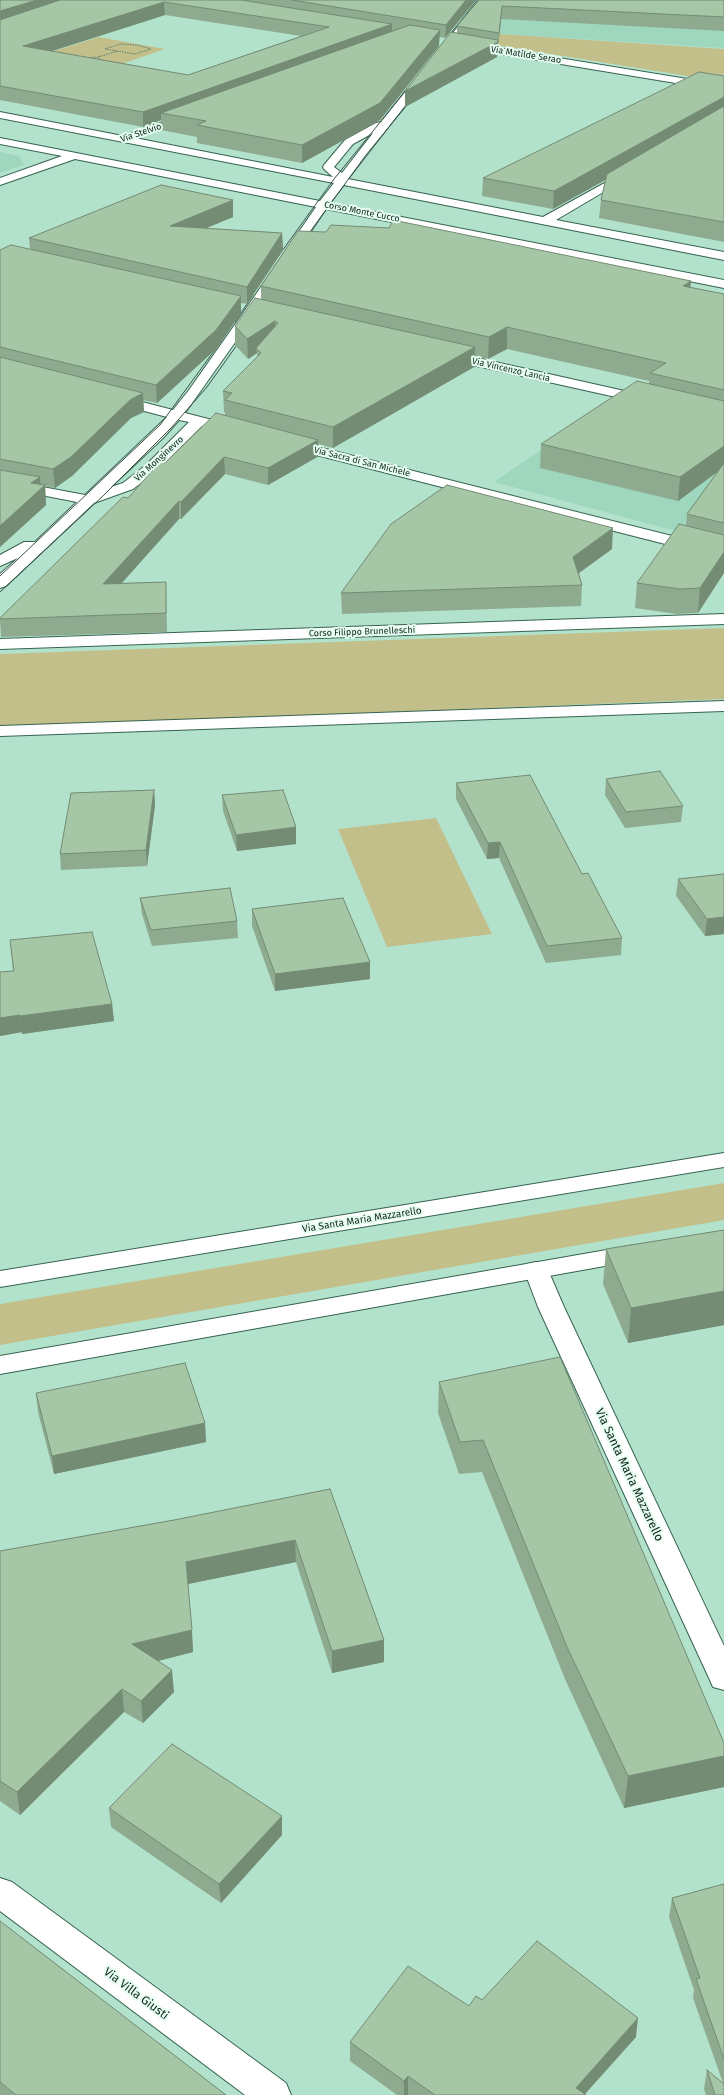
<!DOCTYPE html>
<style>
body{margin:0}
canvas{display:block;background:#b2e2cc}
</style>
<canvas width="724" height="2095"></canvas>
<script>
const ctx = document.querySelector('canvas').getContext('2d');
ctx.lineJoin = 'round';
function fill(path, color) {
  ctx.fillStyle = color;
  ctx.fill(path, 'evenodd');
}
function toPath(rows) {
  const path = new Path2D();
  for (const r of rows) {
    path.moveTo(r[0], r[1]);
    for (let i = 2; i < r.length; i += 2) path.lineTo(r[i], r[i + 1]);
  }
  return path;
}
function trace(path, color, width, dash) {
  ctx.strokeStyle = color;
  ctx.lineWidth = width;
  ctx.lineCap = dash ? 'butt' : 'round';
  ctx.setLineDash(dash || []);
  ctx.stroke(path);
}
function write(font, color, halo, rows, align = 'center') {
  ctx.font = font + ' "Fira Sans",sans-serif';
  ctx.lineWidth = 4;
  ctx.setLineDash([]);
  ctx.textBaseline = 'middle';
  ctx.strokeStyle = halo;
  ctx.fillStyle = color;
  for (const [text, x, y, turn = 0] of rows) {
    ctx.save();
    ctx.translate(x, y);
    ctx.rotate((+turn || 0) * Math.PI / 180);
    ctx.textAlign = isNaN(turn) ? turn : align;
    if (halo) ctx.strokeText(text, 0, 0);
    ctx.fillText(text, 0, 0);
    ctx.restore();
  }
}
const built = toPath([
 [508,0,724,0,724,48,484,33],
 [0,152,19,156,24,165,0,173],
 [601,409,724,436,724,544,494,482]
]);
const green = toPath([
 [484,33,724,49,724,74,712,80,476,42],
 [99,37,165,49,67,83,0,68],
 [724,628,724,699,0,727,0,654],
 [436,818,492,934,387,947,338,829],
 [724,1183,724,1220,0,1345,0,1304]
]);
const path = toPath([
 [120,44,137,45,151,49,135,54,105,49,120,44],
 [85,58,98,57],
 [99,61,101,60,98,57,118,51]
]);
const minor = toPath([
 [478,0,487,0,348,179,543,217,630,169,635,172,634,174,556,220,724,252,724,260,344,185,330,203,724,280,724,288,326,209,253,317,185,413,240,427,242,430,240,433,235,434,202,426,155,472,133,489,94,503,6,586,0,588,0,574,18,558,0,566,0,555,24,542,35,542,77,502,0,487,0,479,85,495,167,417,110,402,108,399,110,396,115,395,173,410,189,390,241,316,316,207,75,159,0,185,0,178,62,156,0,144,0,138,320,201,334,183,0,118,0,112,123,136,190,113,194,114,195,116,194,118,135,138,333,177,324,169,323,167,324,165,345,140,376,123,381,122,478,0],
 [373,133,342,173,334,167,353,144,373,133],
 [179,420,189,422,145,466,123,483,111,487,163,438,179,420],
 [467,43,724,85,724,91,464,48,462,46,467,43],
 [446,351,647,396,654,400,647,404,441,358,439,355,446,351],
 [290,440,724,549,724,559,285,447,283,444,285,441,290,440],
 [724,614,724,624,0,649,0,639,724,614],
 [724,701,724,711,0,736,0,726,724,701],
 [536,1262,545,1264,548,1270,564,1307,724,1646,724,1690,713,1687,709,1678,538,1307,524,1270,527,1264,536,1262],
 [0,1878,12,1882,286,2083,291,2095,245,2095,0,1911,0,1878]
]);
const major = toPath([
 [724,1153,724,1167,0,1287,0,1271,724,1153],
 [635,1245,644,1247,647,1253,644,1259,0,1374,0,1356,635,1245]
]);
const tram = toPath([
 [446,41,479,0],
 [304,240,366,155,412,99],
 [277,258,334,179,412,83],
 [235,322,253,295],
 [0,576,160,425,222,340],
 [0,592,104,495,171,428,207,387,242,338]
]);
const wall = toPath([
 [0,0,476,0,445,38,439,37,439,46,380,120,302,163,197,143,197,137,161,130,161,120,143,127,0,100],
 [165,15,301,36,188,75,52,51],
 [479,0,724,0,724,31,501,19,498,47,497,57,405,107,405,91,457,33,457,26],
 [724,76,724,242,599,218,601,200,605,180,553,209,482,196,483,178],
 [233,200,233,217,205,228,282,233,283,250,247,304,241,303,241,313,217,348,157,403,143,400,144,412,131,418,72,476,55,488,45,486,46,505,0,547,0,250,30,249,29,238],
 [261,286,690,287,724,294,724,573,698,613,677,614,635,608,637,583,686,526,687,514,717,472,678,501,540,468,541,444,649,384,649,381,507,349,488,359,475,356,474,367,333,448,318,444,319,456,268,485,225,474,181,519,179,519,121,583,166,582,167,632,1,637,0,618,165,463,225,416,225,412,224,412,223,391,257,358,257,353,248,359,235,345,235,326,261,299],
 [612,549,579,573,582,585,581,606,342,614,341,593],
 [606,779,683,806,681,822,625,828,605,795],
 [456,783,582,874,622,938,621,955,546,963,499,858,487,859,456,799],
 [154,790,155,805,147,866,61,870,60,854],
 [222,795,296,827,296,844,237,851,223,811],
 [724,874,724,934,705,936,676,896,678,879],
 [140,898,237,921,238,938,152,946,142,914],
 [252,909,370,979,275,991,252,926],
 [10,940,112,1004,114,1021,22,1034,22,1032,0,1036,0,972,13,971],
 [724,1230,724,1325,628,1343,603,1284,606,1249],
 [439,1382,724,1743,724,1787,624,1808,565,1679,482,1472,459,1474,438,1413],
 [36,1393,205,1423,206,1442,54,1474,38,1412],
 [330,1489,384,1640,384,1662,332,1673,296,1562,188,1584,193,1652,158,1661,174,1692,143,1723,124,1712,20,1815,0,1801,0,1551,174,1520],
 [109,1808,282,1835,221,1903,111,1827],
 [724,1884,724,2095,706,2095,704,2089,707,2070,723,2083,693,1998,694,1990,669,1917,672,1898],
 [0,1921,226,2095,0,2095],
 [482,2000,636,2037,585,2094,586,2095,397,2095,350,2061,350,2042,469,2006]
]);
const shadedWall = toPath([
 [37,0,83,0,0,24,0,11],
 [466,0,476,0,445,38,446,25],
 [164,2,165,15,24,60,23,46],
 [502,6,501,19,498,47,499,33],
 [392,24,392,38,161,113,161,120,143,127,143,112],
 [440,30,439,46,380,120,302,163,302,145],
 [498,40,497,57,405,107,405,91],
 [724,97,724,114,553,209,554,191],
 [233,200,233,217,171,243,170,226],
 [282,233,283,250,247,304,247,287],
 [691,281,689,302,683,286],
 [241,296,241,313,217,348,157,403,156,385],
 [275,321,276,340,256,348,257,353,248,359,247,339],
 [507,327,507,349,488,359,489,337],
 [475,347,474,367,333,448,333,427],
 [143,393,144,412,131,418,72,476,55,488,53,469,130,400],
 [318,440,319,456,268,485,268,468],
 [724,446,724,467,678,501,680,477],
 [224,457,225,474,181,519,181,502],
 [40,477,41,489,45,485,46,505,0,547,0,526,31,483],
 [179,501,179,519,105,602,103,584],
 [613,528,612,549,572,578,573,557],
 [724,552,724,573,698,613,700,588],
 [154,790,155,805,147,866,146,850],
 [296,827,296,844,237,851,236,835],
 [500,842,499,858,487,859,488,843],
 [724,917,724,934,705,936,707,919],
 [370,962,370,979,275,991,275,974],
 [112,1004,114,1021,22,1034,20,1016],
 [20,1015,22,1032,0,1036,0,1018],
 [724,1291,724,1325,628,1343,631,1308],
 [205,1423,206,1442,54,1474,52,1456],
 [295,1540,296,1562,188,1584,186,1562],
 [192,1630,193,1652,134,1667,132,1644],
 [384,1640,384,1662,332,1673,332,1651],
 [172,1670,174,1692,143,1723,141,1701],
 [122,1689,124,1712,20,1815,17,1792],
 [724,1756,724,1787,624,1808,628,1776],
 [282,1816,282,1835,221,1903,219,1884],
 [638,2018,636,2037,584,2095,576,2088],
 [408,2076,408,2095,404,2095,404,2081]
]);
const building = toPath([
 [0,0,37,0,0,11,0,0],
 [60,0,241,0,392,24,143,112,0,86,0,20,60,0],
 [164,2,329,27,188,75,23,46,164,2],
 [292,0,466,0,446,25,292,0],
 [479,0,724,0,724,17,502,6,499,33,457,26,479,0],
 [410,25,440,30,380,103,302,145,197,125,206,121,161,113,410,25],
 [451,32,498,40,498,42,405,91,451,32],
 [699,72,724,76,724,97,554,191,483,178,699,72],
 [724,106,724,222,601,200,607,174,724,106],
 [161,185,233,200,170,226,282,233,247,287,29,238,161,185],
 [393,220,691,281,683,286,724,294,724,390,650,373,666,363,507,327,489,337,261,286,298,231,326,232,331,225,389,228,393,220],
 [11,245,241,296,216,330,156,385,0,347,0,250,11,245],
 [255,298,475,347,333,427,225,400,232,393,223,391,261,353,256,348,278,323,275,321,247,339,235,326,255,298],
 [0,357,143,393,130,400,71,457,53,469,0,459,0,357],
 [637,381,724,401,724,446,680,477,541,444,637,381],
 [216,413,318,440,268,468,224,457,181,502,179,501,103,584,166,582,166,613,0,619,0,618,123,497,128,498,160,462,165,463,216,413],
 [724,463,724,523,687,514,724,463],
 [0,470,40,477,31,483,45,485,0,526,0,470],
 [447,485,613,528,573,557,582,585,341,593,391,524,447,485],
 [679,524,724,535,724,552,700,588,680,589,637,583,679,524],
 [660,771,683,806,626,812,606,779,660,771],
 [530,775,582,874,588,873,622,938,547,946,500,842,488,843,456,783,530,775],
 [154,790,146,850,60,854,71,793,154,790],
 [283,790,296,827,236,835,222,795,283,790],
 [724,874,724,917,707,919,678,879,724,874],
 [230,888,237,921,151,930,140,898,230,888],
 [343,898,370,962,275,974,252,909,343,898],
 [92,932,112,1004,20,1016,20,1015,0,1018,0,972,14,971,10,940,92,932],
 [724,1230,724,1291,631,1308,606,1249,724,1230],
 [560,1357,724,1743,724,1756,628,1776,567,1647,483,1440,460,1442,439,1382,560,1357],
 [185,1363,205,1423,52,1456,36,1393,185,1363],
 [330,1489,384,1640,332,1651,295,1540,186,1562,192,1630,132,1644,172,1670,141,1701,122,1689,17,1792,0,1781,0,1551,174,1520,330,1489],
 [172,1744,282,1816,219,1884,109,1808,172,1744],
 [724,1884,724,2059,696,1979,700,1978,672,1898,724,1884],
 [0,1921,226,2095,16,2095,0,2082,0,1921],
 [537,1941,638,2018,576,2088,586,2095,435,2095,408,2076,404,2081,350,2042,408,1966,469,2006,476,1996,482,2000,537,1941],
 [707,2070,724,2084,724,2095,715,2095,707,2070]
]);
const farStreetnames = [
 ["Via Matilde Serao",526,55,9],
 ["Via Stelvio",141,133,-19],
 ["Corso Monte Cucco",362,212,11],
 ["Via Vincenzo Lancia",511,370,13],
 ["Via Monginevro",159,459,-42],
 ["Via Sacra di San Michele",362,462,14],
 ["Corso Filippo Brunelleschi",362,632,-2]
];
const streetNames = [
 ["Via Santa Maria Mazzarello",362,1220,-9]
];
const nearStreetnames = [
 ["Via Santa Maria Mazzarello",629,1475,65],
 ["Via Villa Giusti",136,1994,37]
];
fill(built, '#9ed7be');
fill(green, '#c2bf8b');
trace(minor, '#366350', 2);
trace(major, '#366350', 2);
trace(path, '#608172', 1, [1.5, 1]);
fill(minor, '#fff');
fill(major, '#fff');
trace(tram, '#395348', 1);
fill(wall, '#8eab8f');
fill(shadedWall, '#748b74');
fill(building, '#a5c7a6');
trace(building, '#748b74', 1);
write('9px', '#12251d', '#e5fdf1', farStreetnames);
write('10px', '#12251d', '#e5fdf1', streetNames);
write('12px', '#12251d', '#e5fdf1', nearStreetnames);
</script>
